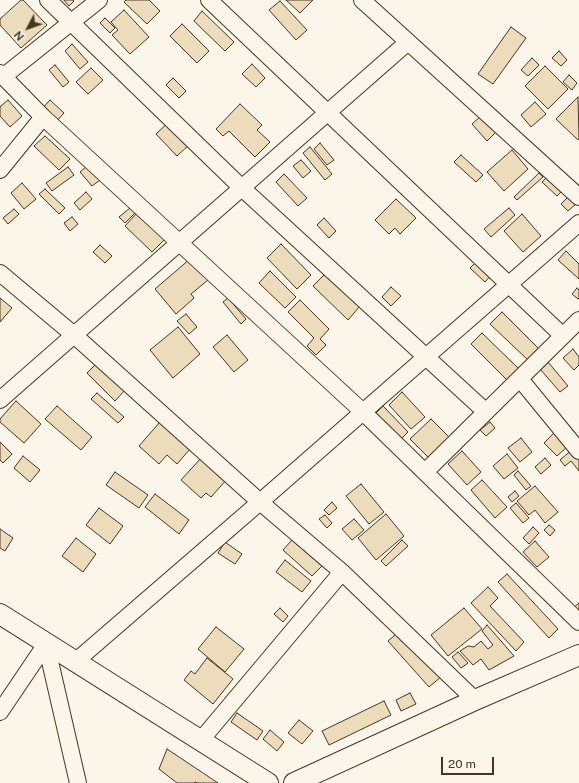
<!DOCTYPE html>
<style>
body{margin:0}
#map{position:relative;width:579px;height:783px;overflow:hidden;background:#fbf6e9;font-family:"Public Sans",sans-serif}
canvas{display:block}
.north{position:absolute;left:8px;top:8px;width:40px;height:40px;-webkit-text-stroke:3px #fbf6e9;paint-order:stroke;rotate:229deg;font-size:11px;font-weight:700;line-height:16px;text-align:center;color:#4a3520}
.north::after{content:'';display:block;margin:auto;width:14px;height:18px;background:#4a3520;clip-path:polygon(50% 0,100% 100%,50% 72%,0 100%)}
.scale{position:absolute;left:441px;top:757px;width:53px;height:18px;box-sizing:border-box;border:2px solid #4a3520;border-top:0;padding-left:5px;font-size:12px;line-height:14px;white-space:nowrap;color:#4a3520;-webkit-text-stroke:3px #fbf6e9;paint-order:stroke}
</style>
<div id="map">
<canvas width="579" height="783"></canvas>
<div class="north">N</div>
<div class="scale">20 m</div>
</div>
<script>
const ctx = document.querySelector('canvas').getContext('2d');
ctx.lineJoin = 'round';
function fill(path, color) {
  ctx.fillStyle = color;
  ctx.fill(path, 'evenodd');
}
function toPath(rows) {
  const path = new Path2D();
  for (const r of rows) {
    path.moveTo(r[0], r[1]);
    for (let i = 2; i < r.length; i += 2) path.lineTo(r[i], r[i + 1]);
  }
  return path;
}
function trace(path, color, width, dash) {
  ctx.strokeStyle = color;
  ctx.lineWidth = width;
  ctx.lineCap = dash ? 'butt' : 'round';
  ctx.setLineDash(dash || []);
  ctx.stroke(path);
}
const building = toPath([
 [21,0,23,0,47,25,21,48,0,25,0,19,21,0],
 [64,0,73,0,74,1,69,6,64,0],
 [126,0,149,0,160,11,147,24,124,2,126,0],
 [286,0,313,0,300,13,286,0],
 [280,1,307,30,296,40,269,10,280,1],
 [124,10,149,37,130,54,112,35,118,30,111,22,124,10],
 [202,11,234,42,225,51,194,21,202,11],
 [105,18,115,28,110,33,100,23,105,18],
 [182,24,209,51,197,63,170,36,182,24],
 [511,27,526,38,493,84,478,74,511,27],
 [72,44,88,62,80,69,65,51,72,44],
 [559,51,567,60,561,66,552,58,559,51],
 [532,58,539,65,528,76,521,70,532,58],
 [252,64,265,78,256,87,242,74,252,64],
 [55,65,69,82,63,87,49,70,55,65],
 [545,66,568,89,548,109,525,86,545,66],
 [91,68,103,80,88,94,76,82,91,68],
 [569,75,577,83,572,90,563,82,569,75],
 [173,78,186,91,179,98,166,85,173,78],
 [578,97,579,138,578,140,556,119,578,97],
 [8,100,22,116,10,127,0,116,0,107,8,100],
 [50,100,64,113,55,123,41,110,50,100],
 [535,102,546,114,531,127,521,115,535,102],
 [240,104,262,125,257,130,270,142,255,157,229,131,223,136,216,129,240,104],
 [481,116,496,132,487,141,472,124,481,116],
 [170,121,190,144,177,156,156,134,170,121],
 [45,136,70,159,59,170,34,146,45,136],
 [320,143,334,160,327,165,314,149,320,143],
 [310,147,332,174,325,180,303,153,310,147],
 [512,150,528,169,504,191,487,172,512,150],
 [461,155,483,175,476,182,454,162,461,155],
 [301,160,311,171,303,178,293,166,301,160],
 [87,166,100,180,92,186,80,172,87,166],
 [68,167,74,175,52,191,46,183,68,167],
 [539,173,543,177,517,200,514,197,539,173],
 [284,174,307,198,298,206,276,182,284,174],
 [548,176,562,191,557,196,542,182,548,176],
 [22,183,36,199,24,209,11,193,22,183],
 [45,189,65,208,59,214,39,194,45,189],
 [86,192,92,199,80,210,74,203,86,192],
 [569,196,576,204,568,211,561,204,569,196],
 [396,199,416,218,400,234,395,228,389,234,375,220,396,199],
 [130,208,135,213,125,223,119,217,130,208],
 [509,208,515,215,491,237,484,229,509,208],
 [14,209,19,214,8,224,3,218,14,209],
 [137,213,165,239,152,252,125,226,137,213],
 [522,214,541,236,523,252,504,231,522,214],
 [72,217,78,224,70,231,64,223,72,217],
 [324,218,336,231,329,238,317,225,324,218],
 [281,244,311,275,297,289,267,258,281,244],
 [100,245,112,256,105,263,93,252,100,245],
 [566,251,579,264,579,279,558,260,566,251],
 [190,259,208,280,191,294,194,298,176,314,155,289,190,259],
 [478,260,492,274,485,282,470,268,478,260],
 [270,271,296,297,285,308,259,283,270,271],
 [326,273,360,306,348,320,313,286,326,273],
 [391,287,401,296,391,306,382,297,391,287],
 [577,288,579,290,579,298,578,299,572,294,577,288],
 [0,298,12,308,0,322,0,298],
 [228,298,246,319,241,324,223,302,228,298],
 [300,300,329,329,320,339,326,345,316,355,307,346,314,338,288,312,300,300],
 [502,312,540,350,529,361,490,324,502,312],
 [186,314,197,327,189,334,177,321,186,314],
 [178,327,200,354,173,378,150,350,178,327],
 [482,333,520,370,509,382,471,344,482,333],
 [227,335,248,360,234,372,213,347,227,335],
 [573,349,579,357,579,365,574,370,563,358,573,349],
 [98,362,125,390,115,401,87,373,98,362],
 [548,362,568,386,560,392,540,369,548,362],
 [402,392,425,417,411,429,389,405,402,392],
 [97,393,124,417,118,423,91,399,97,393],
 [16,401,41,424,24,443,0,422,0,419,16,401],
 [57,406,92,437,81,450,45,419,57,406],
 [383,406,408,432,400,440,375,414,383,406],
 [431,419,453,441,433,462,410,439,431,419],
 [160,422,190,449,177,464,167,455,159,464,139,446,160,422],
 [490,422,495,428,486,436,480,430,490,422],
 [556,431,569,445,557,456,544,443,556,431],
 [521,438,532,452,520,462,508,448,521,438],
 [0,442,12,454,3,463,0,460,0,442],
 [573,449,579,456,579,471,571,461,565,466,560,460,573,449],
 [462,451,481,472,467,485,448,464,462,451],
 [507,454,518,468,504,479,493,466,507,454],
 [23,456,40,470,30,482,14,468,23,456],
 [203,456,228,478,211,497,206,493,201,498,181,480,203,456],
 [545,458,551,465,541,474,535,467,545,458],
 [518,471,531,486,526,490,514,475,518,471],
 [115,472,148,495,139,508,106,485,115,472],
 [482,480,507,507,495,518,471,490,482,480],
 [361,484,384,512,369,524,346,496,361,484],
 [535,486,558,512,545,523,535,510,529,515,517,501,535,486],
 [515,491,519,496,512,502,508,497,515,491],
 [155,494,189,520,179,534,145,507,155,494],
 [332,502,337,508,329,515,324,510,332,502],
 [516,503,529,518,523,523,510,508,516,503],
 [99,508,123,526,110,544,86,525,99,508],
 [386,514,404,536,376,560,358,538,386,514],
 [325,515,332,523,327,528,319,519,325,515],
 [354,519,364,530,352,540,342,529,354,519],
 [549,525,555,530,550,536,544,530,549,525],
 [533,527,539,533,529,544,523,538,533,527],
 [0,529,13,538,5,551,0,548,0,529],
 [76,538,96,554,83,572,62,556,76,538],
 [292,540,322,566,312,576,283,550,292,540],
 [402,540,408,546,386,566,381,561,402,540],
 [535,541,549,557,537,567,523,552,535,541],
 [225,542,242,554,235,564,218,553,225,542],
 [285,560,311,581,302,592,276,572,285,560],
 [507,574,558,629,549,638,498,582,507,574],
 [488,587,498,598,490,606,524,642,516,651,471,603,488,587],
 [579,603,579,619,572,609,579,603],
 [280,608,288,616,283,622,274,614,280,608],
 [464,608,482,629,448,656,431,635,464,608],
 [487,625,514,656,489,670,481,659,473,665,460,651,468,646,474,647,481,641,488,649,493,645,482,631,487,625],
 [216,627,244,649,225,672,198,649,216,627],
 [401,630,442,676,429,687,388,641,401,630],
 [458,652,468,663,461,668,452,657,458,652],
 [207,658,233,679,213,704,184,680,191,671,195,674,207,658],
 [410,693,416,704,401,711,396,700,410,693],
 [384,701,391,715,329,745,322,731,384,701],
 [237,713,263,731,257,740,231,722,237,713],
 [299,720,313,731,302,744,288,733,299,720],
 [270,730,284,742,277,751,263,739,270,730],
 [167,749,218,783,198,783,195,782,194,783,177,783,159,769,167,749]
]);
const minor = toPath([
 [48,0,242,188,486,412],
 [209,0,563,336],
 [362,0,579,197],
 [0,73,43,117,363,412,579,622],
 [4,76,99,0],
 [0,170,43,117],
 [0,273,74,335,260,502,342,572,475,700],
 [520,379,579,451],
 [0,400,408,42],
 [425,472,579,320],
 [46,644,78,783],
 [76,661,260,502,579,223],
 [0,712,46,644],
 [201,740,342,572]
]);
const tertiary = toPath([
 [0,614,268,783],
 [294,783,475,700,579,655]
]);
fill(building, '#ecdcbc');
trace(building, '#4a3520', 1);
trace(minor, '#4a3520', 18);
trace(tertiary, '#4a3520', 22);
trace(minor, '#fbf6e9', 16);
trace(tertiary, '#fbf6e9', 20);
</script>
